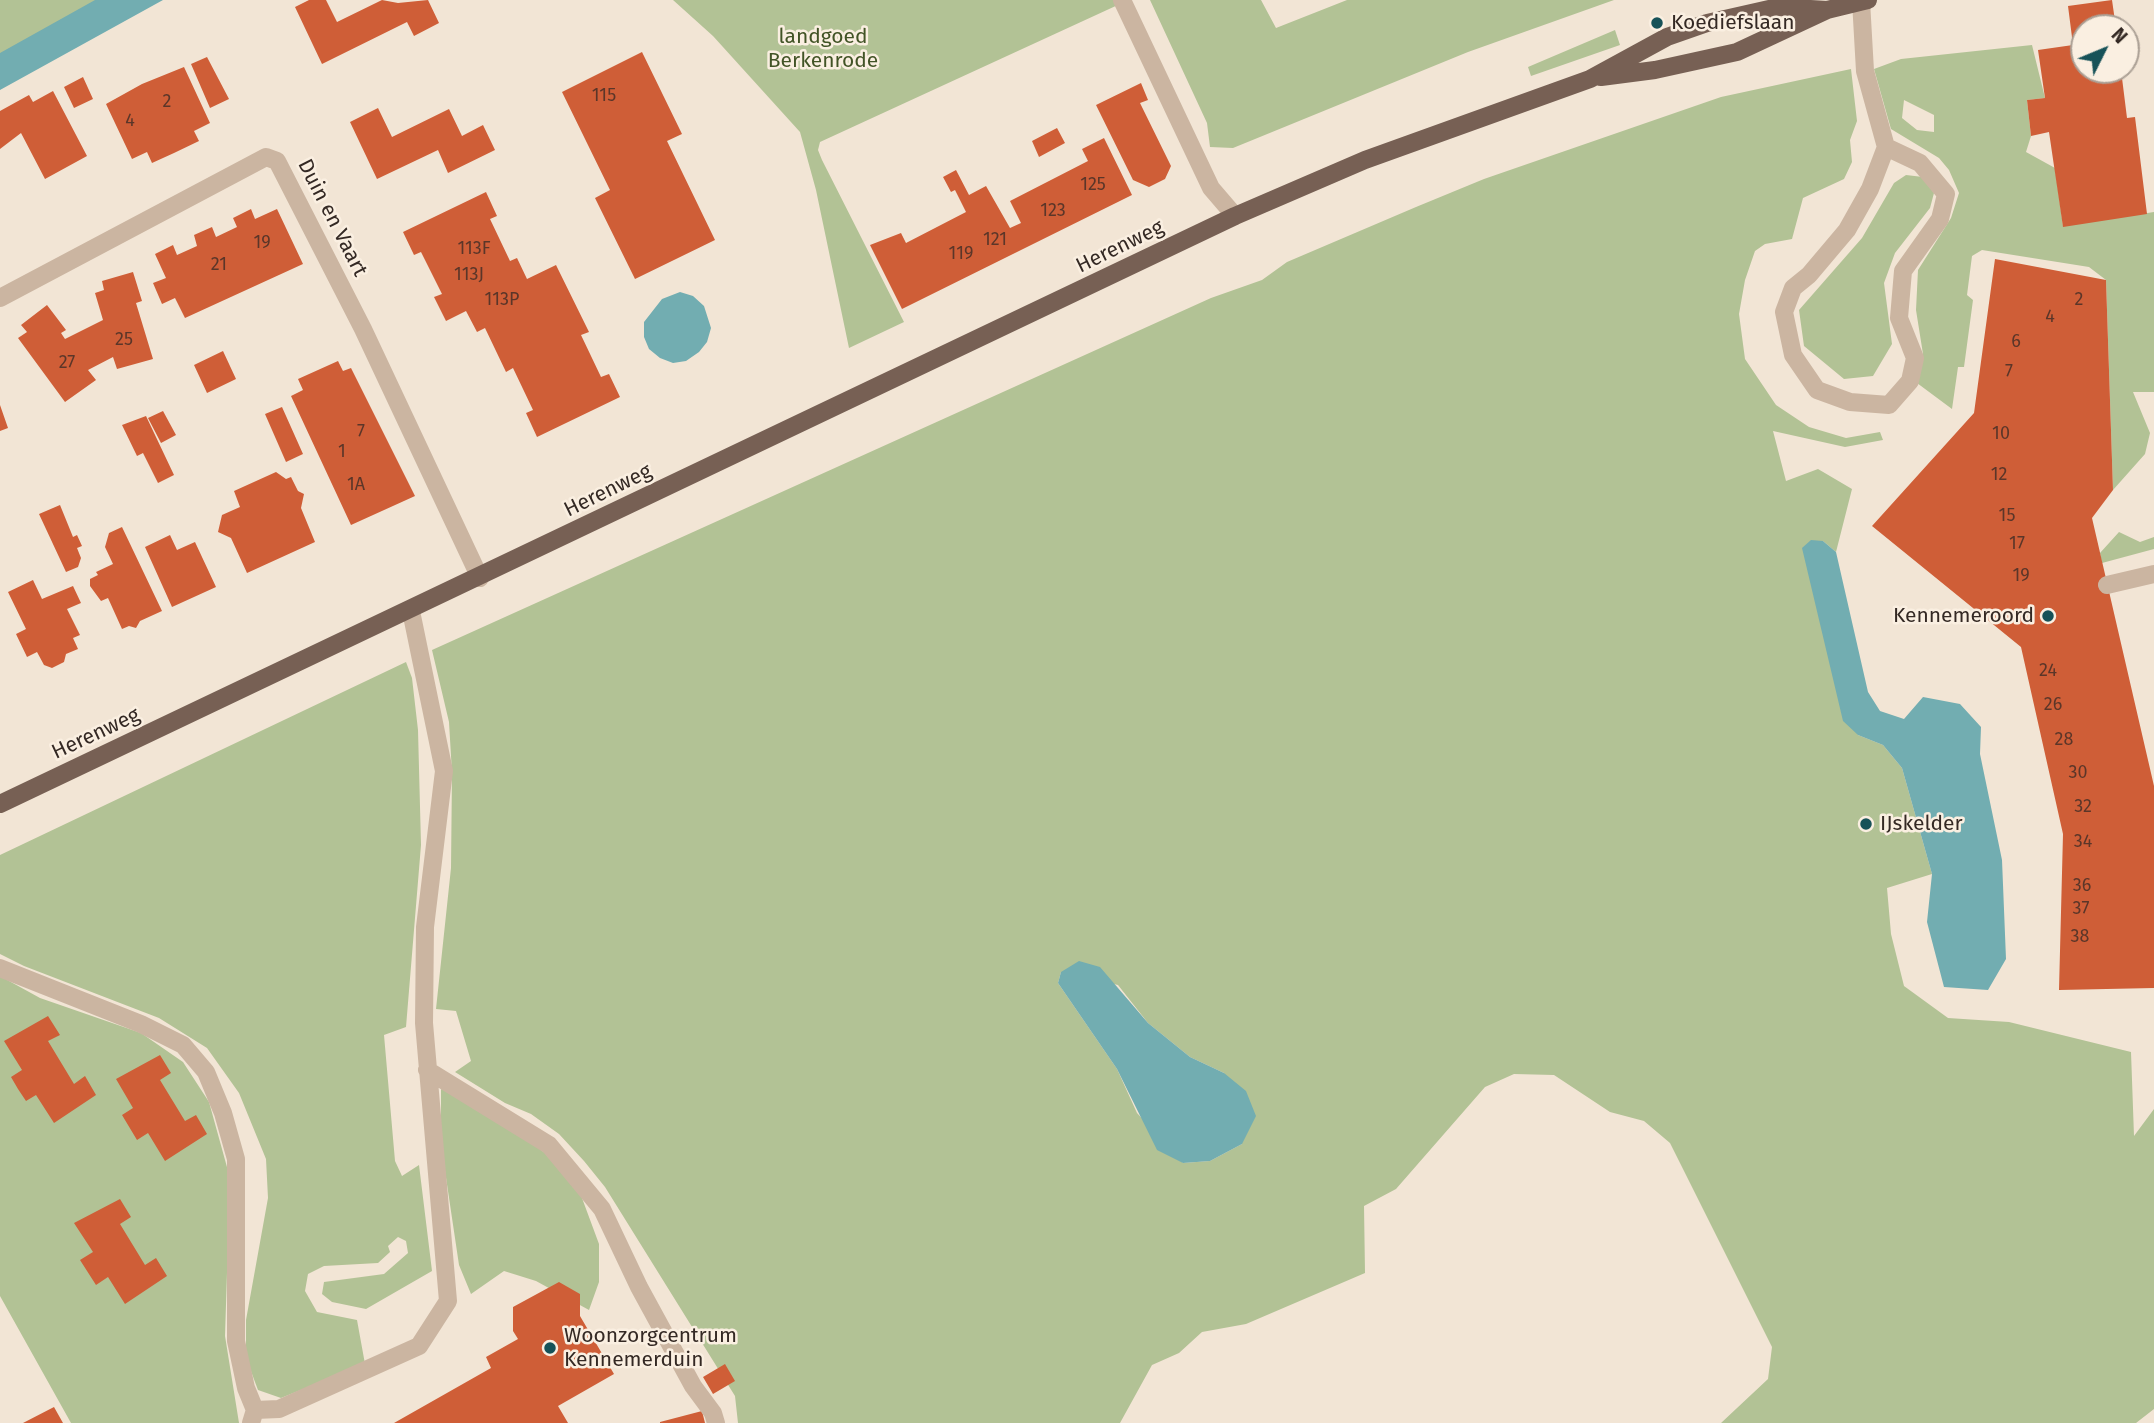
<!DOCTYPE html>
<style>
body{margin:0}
#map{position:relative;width:2154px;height:1423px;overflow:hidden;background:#f2e5d5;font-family:"Fira Sans",sans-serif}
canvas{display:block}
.north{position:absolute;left:2070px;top:14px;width:70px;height:70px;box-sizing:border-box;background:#faefe1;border:2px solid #aba095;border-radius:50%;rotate:47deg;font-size:19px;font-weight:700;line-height:28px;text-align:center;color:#342924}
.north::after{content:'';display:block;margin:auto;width:24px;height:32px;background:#175258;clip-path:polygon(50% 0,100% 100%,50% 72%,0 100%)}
</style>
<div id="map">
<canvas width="2154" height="1423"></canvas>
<div class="north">N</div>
</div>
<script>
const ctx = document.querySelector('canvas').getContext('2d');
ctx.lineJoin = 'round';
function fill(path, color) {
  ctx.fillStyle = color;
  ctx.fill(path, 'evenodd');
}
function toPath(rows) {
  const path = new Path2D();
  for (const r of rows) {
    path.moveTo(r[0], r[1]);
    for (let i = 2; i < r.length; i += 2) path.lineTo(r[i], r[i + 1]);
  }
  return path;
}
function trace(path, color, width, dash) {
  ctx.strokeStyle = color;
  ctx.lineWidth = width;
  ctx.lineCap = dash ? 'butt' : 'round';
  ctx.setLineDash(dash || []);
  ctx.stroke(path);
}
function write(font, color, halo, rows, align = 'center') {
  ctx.font = font + ' "Fira Sans",sans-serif';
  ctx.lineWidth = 5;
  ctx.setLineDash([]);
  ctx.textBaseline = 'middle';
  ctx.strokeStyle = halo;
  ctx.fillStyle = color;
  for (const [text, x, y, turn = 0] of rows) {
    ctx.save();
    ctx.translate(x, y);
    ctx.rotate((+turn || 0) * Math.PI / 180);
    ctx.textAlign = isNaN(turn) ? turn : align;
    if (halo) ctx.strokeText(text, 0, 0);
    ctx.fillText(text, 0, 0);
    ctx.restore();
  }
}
const green = toPath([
 [0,0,135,0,0,75],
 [673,0,1119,0,1120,4,820,142,818,150,822,160,904,322,849,348,816,190,800,132,713,36],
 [1150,0,1261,0,1276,28,1347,0,1614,0,1468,52,1233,148,1210,147,1207,123],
 [1615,30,1620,45,1531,76,1528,67],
 [2032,45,2045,98,2027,100,2031,136,2026,152,2055,168,2063,226,2154,212,2154,392,2133,392,2150,433,2145,454,2113,490,2106,280,2089,267,1982,250,1972,256,1967,295,1973,300,1964,367,1958,367,1952,409,1917,383,1923,354,1916,310,1918,270,1951,218,1959,193,1949,170,1939,158,1891,129,1874,69,1901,59],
 [1904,100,1934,115,1934,132,1917,130,1902,118],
 [1851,69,1857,121,1850,140,1852,162,1844,179,1803,198,1792,239,1765,244,1755,251,1745,280,1739,314,1745,359,1776,405,1809,427,1846,438,1880,432,1883,440,1845,447,1773,431,1786,481,1818,469,1852,489,1836,552,1823,541,1858,735,1883,745,1902,768,1932,874,1887,888,1891,934,1904,986,1948,1018,2009,1022,2131,1052,2134,1136,2154,1109,2154,1409,2136,1423,1721,1423,1768,1379,1772,1347,1670,1143,1644,1121,1610,1112,1554,1075,1514,1074,1485,1087,1396,1189,1364,1206,1365,1273,1246,1324,1202,1332,1179,1353,1152,1365,1120,1423,738,1423,735,1396,605,1187,584,1161,559,1134,531,1114,505,1103,455,1072,471,1061,456,1011,436,1009,451,868,452,773,449,722,432,650,1211,298,1262,280,1287,262,1416,207,1484,179,1721,97],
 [1061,972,1118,985,1148,1023,1190,1057,1224,1073,1242,1144,1210,1161,1183,1163,1137,1113,1117,1069,1058,983],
 [1906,175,1923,177,1934,193,1930,208,1895,253,1884,283,1892,344,1873,376,1844,379,1804,346,1799,310,1862,238,1894,183],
 [2119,532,2140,542,2154,537,2154,549,2102,563,2100,553],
 [406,662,412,678,418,730,421,845,406,1027,384,1035,395,1161,402,1176,419,1165,432,1271,366,1309,332,1302,322,1294,324,1282,384,1274,408,1253,406,1241,398,1237,388,1246,390,1252,378,1263,324,1266,308,1274,305,1291,317,1312,357,1320,365,1364,281,1398,258,1390,246,1358,246,1320,268,1198,266,1159,239,1093,207,1048,159,1018,24,966,0,954,0,855],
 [0,976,40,998,141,1033,183,1062,209,1102,230,1178,225,1336,239,1423,71,1423,0,1296],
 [441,1089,458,1095,520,1133,551,1158,579,1190,599,1244,599,1282,589,1310,536,1281,504,1271,471,1294,459,1265,441,1144]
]);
const water = toPath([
 [95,0,163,0,0,90,0,53],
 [680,292,693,296,704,306,711,328,707,342,699,352,686,361,673,363,660,358,649,349,644,337,644,322,662,299],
 [1811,540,1823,541,1836,552,1868,692,1880,711,1904,719,1923,697,1960,704,1981,727,1980,754,2002,860,2006,959,1988,990,1944,987,1927,922,1932,874,1902,768,1883,745,1858,735,1843,721,1802,548],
 [1079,961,1100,967,1148,1023,1190,1057,1224,1073,1246,1091,1256,1116,1242,1144,1210,1161,1183,1163,1157,1150,1117,1069,1058,983,1061,972]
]);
const building = toPath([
 [309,0,326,0,337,22,382,0,398,3,428,0,439,23,414,36,407,22,322,64,295,7],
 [2112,0,2116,28,2084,28,2084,70,2121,70,2127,118,2135,117,2147,214,2063,227,2049,132,2031,136,2027,100,2045,98,2038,50,2073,45,2068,6],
 [642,52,682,134,667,141,715,240,635,279,595,198,610,190,562,92],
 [207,57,229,99,210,108,191,64],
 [184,67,210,123,194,131,199,141,174,153,152,163,147,152,132,159,106,104,142,84],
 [83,77,93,99,74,108,64,87],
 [1141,83,1148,100,1140,103,1171,166,1165,179,1149,187,1133,180,1096,105],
 [53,91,87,156,45,179,21,133,0,149,0,111,29,95,33,102],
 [378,108,392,137,449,109,462,136,483,125,495,150,448,173,438,150,377,179,350,122],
 [1057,128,1065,143,1039,157,1032,141],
 [1104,138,1132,195,902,309,870,245,901,233,906,243,966,212,955,190,951,192,943,177,956,170,969,195,986,186,1010,228,1021,223,1010,201,1088,161,1082,149],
 [486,192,497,216,490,219,510,261,517,258,527,279,556,265,589,332,581,335,601,377,609,374,620,397,537,437,526,413,533,410,513,368,506,372,485,328,477,332,466,311,446,321,434,297,442,294,421,252,414,255,403,232],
 [251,209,255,219,277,209,303,264,185,318,175,298,162,304,153,283,166,278,155,254,173,245,177,255,197,246,194,235,212,227,216,237,237,227,233,218],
 [1995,259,2106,280,2113,490,2092,518,2154,786,2154,988,2059,990,2063,834,2021,647,1872,526,1974,413],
 [133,272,142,301,136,303,153,359,117,369,113,357,88,370,96,380,65,402,18,338,27,332,21,325,47,305,66,330,61,333,65,339,103,320,95,293,104,290,102,281],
 [223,351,236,379,207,393,194,365],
 [338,361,343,371,351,368,415,496,351,525,291,396,303,390,298,379],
 [0,405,8,428,0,431],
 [282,407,303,454,286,462,265,414],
 [163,411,176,435,161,443,148,418],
 [146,416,174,475,158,483,143,453,137,456,122,425],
 [276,472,286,479,291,477,298,491,304,494,301,508,315,542,247,573,231,538,218,532,222,515,240,507,234,491],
 [60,505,73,537,77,535,82,546,77,548,81,558,78,567,66,572,39,514],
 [122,527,162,611,140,621,136,628,129,626,122,629,108,598,101,601,90,586,90,579,98,575,96,572,113,564,105,547,109,533],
 [170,535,177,550,195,542,216,587,172,607,145,547],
 [33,580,42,599,73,586,81,603,67,609,80,635,73,638,78,649,66,654,64,662,52,668,44,665,37,652,27,657,16,634,26,629,8,592],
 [48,1016,60,1035,48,1041,74,1084,85,1076,96,1095,54,1123,36,1095,26,1101,18,1089,11,1077,22,1070,4,1041],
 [160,1055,171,1073,160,1080,185,1121,196,1115,207,1134,165,1161,148,1133,137,1140,122,1115,133,1108,116,1079],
 [120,1199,131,1217,120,1224,145,1265,156,1258,167,1276,125,1304,108,1277,96,1285,80,1260,93,1252,74,1223],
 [559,1282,580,1294,580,1316,614,1374,558,1406,568,1423,394,1423,491,1368,486,1357,518,1339,513,1331,513,1307],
 [725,1364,735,1381,713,1394,703,1377],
 [54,1407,63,1423,23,1423],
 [702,1411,705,1423,660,1423,660,1422]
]);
const lane = toPath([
 [1122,0,1211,188,1235,216],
 [1861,1,1865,71,1886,147,1870,189,1847,230,1809,275,1793,288,1784,312,1793,355,1817,390,1850,402,1889,405,1910,381,1915,358,1899,318,1903,271,1940,219,1946,194,1920,163,1886,147],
 [2107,585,2154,574],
 [0,968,141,1024,183,1045,206,1072,223,1113,236,1159,236,1341,246,1388,255,1410,251,1423],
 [427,1070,549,1145,602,1209,639,1287,693,1386,713,1413,716,1423],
 [255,1410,279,1409,419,1346,448,1301,424,1023,425,927,444,771,411,611]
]);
const street = toPath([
 [0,298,266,157,277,161,363,329,480,578]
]);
const primary = toPath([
 [1601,77,1655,70,1737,52,1827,10,1868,0],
 [0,804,1235,216,1365,160,1590,79,1667,37,1707,23,1778,7,1827,10]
]);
const markers = [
 [1657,23,7,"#175258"],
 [2048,616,7,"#175258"],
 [1866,824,7,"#175258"],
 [550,1348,7,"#175258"]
];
const numberNames = [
 ["115",604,96],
 ["2",167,102],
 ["4",130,121],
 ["125",1093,185],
 ["123",1053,211],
 ["121",995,240],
 ["19",262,243],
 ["113F",474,249],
 ["119",961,254],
 ["21",219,265],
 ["113J",469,275],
 ["113P",502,300],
 ["2",2079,300],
 ["4",2050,317],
 ["25",124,340],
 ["6",2016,342],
 ["27",67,363],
 ["7",2009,372],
 ["7",361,432],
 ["10",2001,434],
 ["1",342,452],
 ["12",1999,475],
 ["1A",356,485],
 ["15",2007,516],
 ["17",2017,544],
 ["19",2021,576],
 ["24",2048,671],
 ["26",2053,705],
 ["28",2064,740],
 ["30",2078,773],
 ["32",2083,807],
 ["34",2083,842],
 ["36",2082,886],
 ["37",2081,909],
 ["38",2080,937]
];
const poiNames = [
 ["Koediefslaan",1671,23],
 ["Kennemeroord",2034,616,"right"],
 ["IJskelder",1880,824],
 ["Woonzorgcentrum",564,1336],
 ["Kennemerduin",564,1360]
];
const parkNames = [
 ["landgoed",823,37],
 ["Berkenrode",823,61]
];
const streetNames = [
 ["Duin en Vaart",332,218,63],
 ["Herenweg",1120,247,-26],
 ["Herenweg",608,491,-26],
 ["Herenweg",96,734,-25]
];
fill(green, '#b2c295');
fill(water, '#72adb1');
fill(building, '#cf5e37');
trace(lane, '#cbb5a1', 18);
trace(street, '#cbb5a1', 18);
trace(primary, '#776054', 18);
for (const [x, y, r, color] of markers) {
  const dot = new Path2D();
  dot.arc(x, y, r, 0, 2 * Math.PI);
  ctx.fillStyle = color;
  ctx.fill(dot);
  trace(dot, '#faefe1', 2.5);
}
write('18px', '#5b3629', null, numberNames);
write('21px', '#342924', '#faefe1', poiNames, 'left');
write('21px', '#425426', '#faefe1', parkNames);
write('21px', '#342924', '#faefe1', streetNames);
</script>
